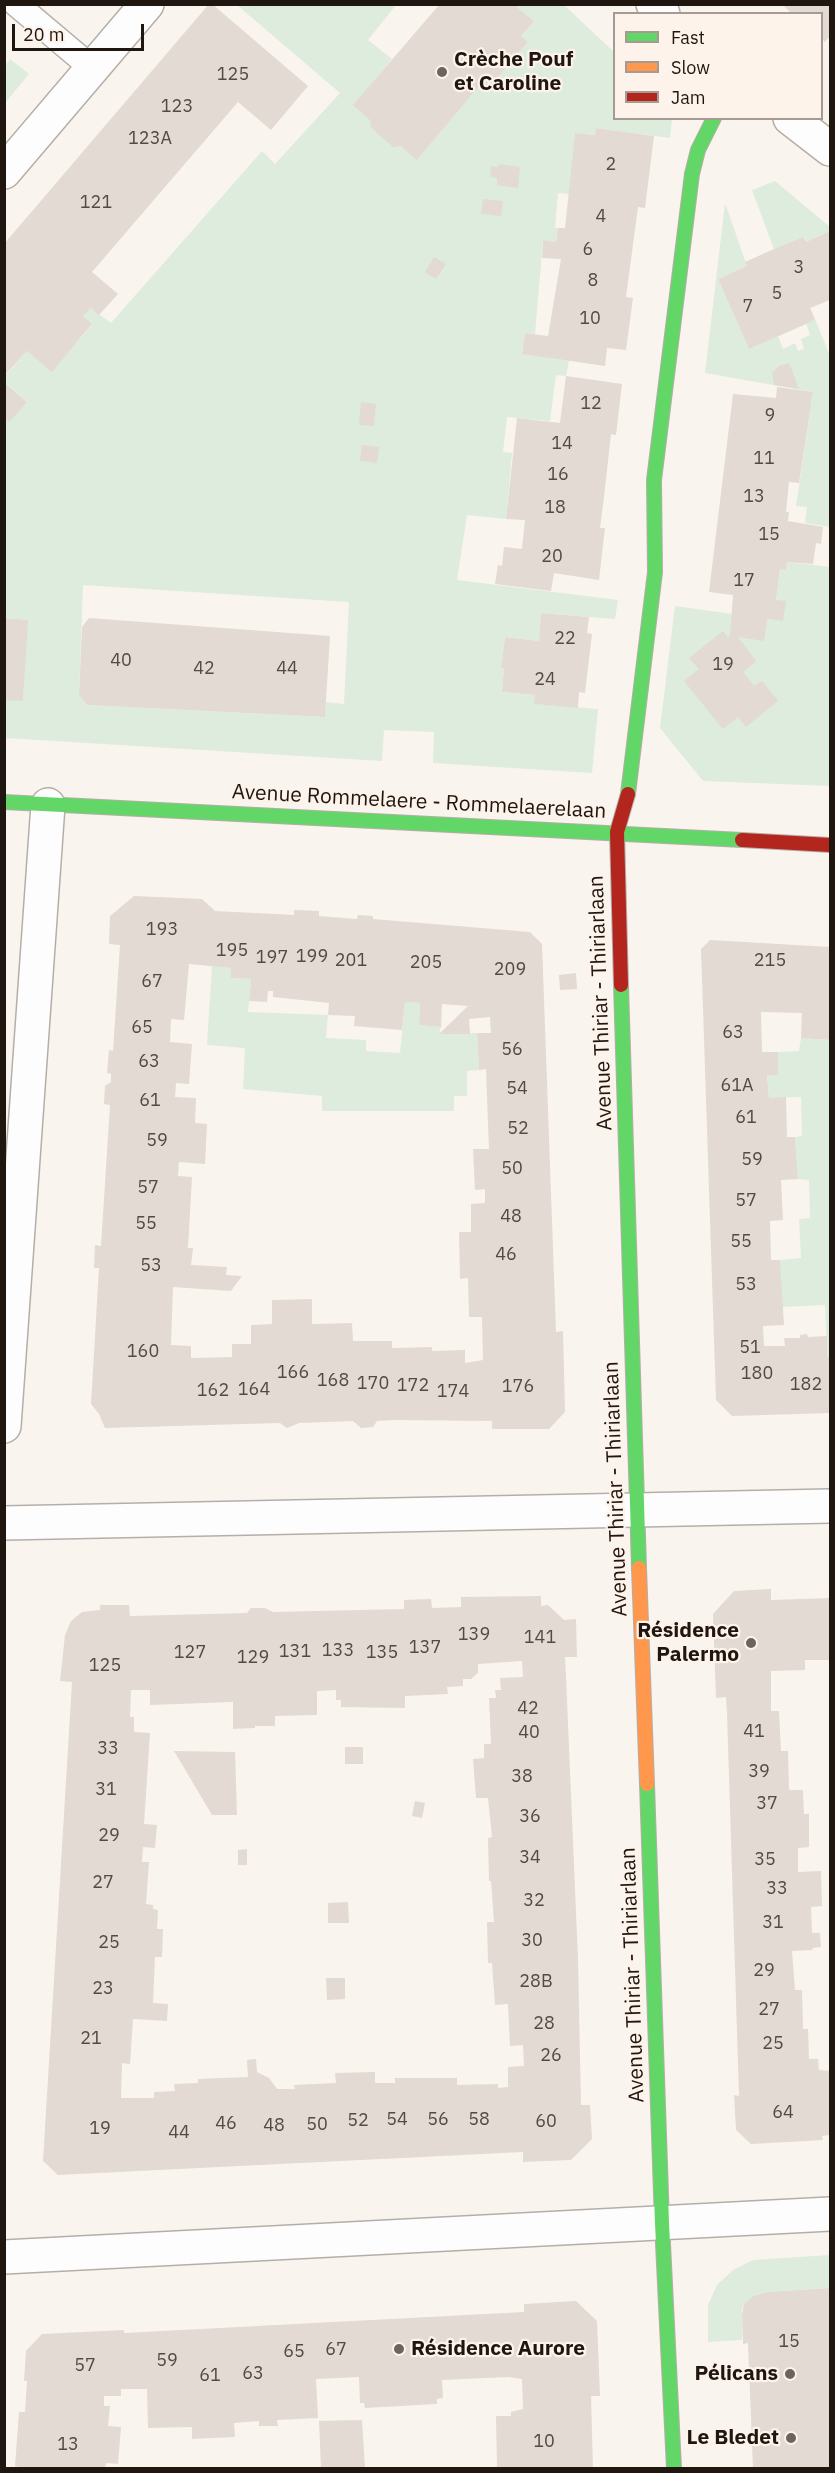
<!DOCTYPE html>
<meta charset="utf-8">
<style>
body{margin:0}
#map{position:relative;width:835px;height:2473px;overflow:hidden;background:#faf4ef;font-family:"IBM Plex Sans",sans-serif}
canvas{display:block}
.frame{position:absolute;inset:0;border:6px solid #1f160f;pointer-events:none}
.legend{position:absolute;left:613px;top:12px;width:210px;height:108px;box-sizing:border-box;background:#fef3eb;border:2px solid #a59b93;margin:0;padding:8px 10px;list-style:none;font-size:18px;color:#1f160f}
.legend li{display:flex;align-items:center;gap:12px;height:30px}
.legend b{width:30px;border:2px solid #a59b93}
.scale{position:absolute;left:12px;top:24px;width:132px;height:27px;box-sizing:border-box;border:3px solid #1f160f;border-top:0;padding-left:8px;font-size:18px;line-height:21px;white-space:nowrap;color:#1f160f;-webkit-text-stroke:4px #fef3eb;paint-order:stroke}
</style>
<div id="map">
<canvas width="835" height="2473"></canvas>
<div class="frame"></div>
<ul class="legend">
<li><b style="height:8px;background:#63d668"></b>Fast</li>
<li><b style="height:8px;background:#ff974d"></b>Slow</li>
<li><b style="height:8px;background:#b3261e"></b>Jam</li>
</ul>
<div class="scale">20 m</div>
</div>
<script>
const ctx = document.querySelector('canvas').getContext('2d');
ctx.lineJoin = 'round';
function fill(path, color) {
  ctx.fillStyle = color;
  ctx.fill(path, 'evenodd');
}
function toPath(rows) {
  const path = new Path2D();
  for (const r of rows) {
    path.moveTo(r[0], r[1]);
    for (let i = 2; i < r.length; i += 2) path.lineTo(r[i], r[i + 1]);
  }
  return path;
}
function trace(path, color, width, dash) {
  ctx.strokeStyle = color;
  ctx.lineWidth = width;
  ctx.lineCap = dash ? 'butt' : 'round';
  ctx.setLineDash(dash || []);
  ctx.stroke(path);
}
function write(font, color, halo, rows, align = 'center') {
  ctx.font = font + ' "IBM Plex Sans",sans-serif';
  ctx.lineWidth = 4.5;
  ctx.setLineDash([]);
  ctx.textBaseline = 'middle';
  ctx.strokeStyle = halo;
  ctx.fillStyle = color;
  for (const [text, x, y, turn = 0] of rows) {
    ctx.save();
    ctx.translate(x, y);
    ctx.rotate((+turn || 0) * Math.PI / 180);
    ctx.textAlign = isNaN(turn) ? turn : align;
    if (halo) ctx.strokeText(text, 0, 0);
    ctx.fillText(text, 0, 0);
    ctx.restore();
  }
}
const green = toPath([
 [237,5,396,5,368,40,392,59,369,87,371,128,392,146,400,146,417,160,481,84,488,89,528,42,521,36,534,21,518,8,517,5,564,5,614,52,614,118,672,119,670,138,596,128,595,135,575,133,569,194,558,193,555,227,558,228,556,242,543,240,535,334,525,333,522,353,569,361,566,376,556,375,550,421,507,417,503,452,512,453,506,519,467,515,457,580,618,600,615,619,541,613,539,641,505,637,501,668,504,668,502,692,535,695,535,704,598,709,592,773,433,763,434,732,384,730,382,761,5,738,5,700,23,700,27,620,5,618,5,418,27,402,5,382,5,376,27,351,52,371,92,325,83,316,91,308,111,323,262,151,275,164,340,93],
 [83,585,349,602,344,704,326,702,325,717,87,705,79,695],
 [10,59,29,74,5,103,5,66],
 [775,181,830,227,830,231,806,242,803,237,774,249,752,190],
 [725,203,747,266,718,279,749,349,778,336,783,349,795,343,798,351,804,349,801,339,810,335,806,323,815,319,830,356,830,527,805,523,807,507,796,506,813,392,705,373],
 [787,562,830,567,830,786,703,781,660,728,675,606,783,621,776,600,780,569,786,570],
 [212,966,231,968,231,978,251,979,248,1012,328,1015,326,1038,366,1040,366,1051,400,1053,405,1002,420,1003,419,1025,441,1027,439,1034,477,1033,479,1070,467,1071,467,1096,454,1096,454,1111,322,1111,322,1096,243,1089,245,1048,207,1045],
 [801,1038,830,1040,830,1356,827,1357,825,1305,782,1307,780,1260,801,1258,799,1219,810,1218,809,1180,798,1179,795,1137,802,1136,801,1097,769,1098,767,1075,778,1075,778,1052,799,1051],
 [830,2255,830,2288,767,2292,753,2296,744,2304,742,2310,742,2340,708,2342,708,2305,717,2285,733,2270,753,2260]
]);
const building = toPath([
 [209,4,212,4,308,86,271,130,238,102,92,272,118,294,99,315,91,308,83,316,92,324,52,372,27,351,4,376,4,244],
 [782,4,830,4,830,40,828,38,825,42,822,39,822,14,792,14],
 [439,5,517,5,518,8,534,21,521,36,528,42,487,90,481,84,417,160,400,146,393,147,371,128,370,120,353,105],
 [596,128,654,136,645,208,638,207,626,297,633,298,626,350,607,348,605,366,522,354,525,333,548,336,561,259,542,258,543,240,556,242,558,228,565,228,575,133,595,135],
 [499,164,520,167,518,188,497,185,497,178,490,177,491,166,498,167],
 [483,199,503,201,501,216,481,214],
 [830,231,830,300,810,308,815,319,806,324,749,349,718,279,747,266,745,262,774,249,803,237,806,242],
 [434,257,446,264,436,279,425,272],
 [789,363,799,389,774,385,772,373,779,366],
 [566,376,622,384,616,435,611,434,604,497,600,528,605,528,599,580,554,573,551,591,495,584,498,565,502,566,504,547,522,549,525,520,506,519,517,418,560,423],
 [4,382,27,402,9,422,4,418],
 [777,387,813,392,799,483,789,482,786,512,789,512,788,521,823,527,821,544,816,543,813,564,787,562,786,570,780,569,776,600,786,601,783,621,767,619,764,641,738,637,756,661,743,672,754,686,762,681,778,701,746,727,738,717,723,729,684,681,699,669,689,658,723,631,728,638,730,634,733,595,709,592,733,394,776,398],
 [361,402,376,404,374,426,359,425],
 [362,445,379,447,377,463,360,461],
 [541,613,589,617,587,633,592,634,585,693,579,692,578,708,534,704,535,695,502,692,504,668,501,668,505,637,539,641],
 [4,618,28,620,23,701,4,700],
 [89,618,330,636,325,717,87,705,79,695,82,627],
 [134,896,202,899,215,911,294,915,294,910,319,911,319,916,357,919,358,915,373,916,373,919,530,932,542,944,556,1332,563,1331,565,1412,549,1429,492,1429,492,1421,394,1420,377,1421,373,1427,361,1428,353,1421,299,1423,287,1428,280,1423,105,1428,99,1414,91,1404,99,1268,94,1268,95,1245,101,1246,110,1105,104,1104,105,1086,111,1082,111,1074,107,1073,109,1050,113,1051,120,945,109,944,110,916],
 [189,964,231,968,231,978,251,979,249,1001,267,1002,268,991,273,991,273,997,329,1003,328,1015,355,1016,354,1026,402,1030,405,1002,420,1003,419,1025,441,1027,442,1004,468,1006,439,1034,470,1034,469,1019,490,1017,491,1033,477,1033,479,1070,486,1069,489,1149,473,1149,475,1190,485,1189,485,1203,471,1204,471,1232,459,1232,460,1279,468,1278,469,1317,482,1317,483,1360,465,1363,465,1350,432,1351,432,1347,392,1348,392,1341,353,1341,352,1323,312,1324,312,1299,272,1300,272,1324,251,1325,251,1344,232,1344,232,1357,191,1358,191,1346,171,1345,173,1287,231,1291,242,1276,226,1275,227,1267,191,1265,193,1248,188,1248,192,1177,178,1176,179,1162,205,1164,207,1124,195,1123,196,1098,175,1097,176,1083,189,1084,192,1044,170,1042,171,1019,184,1020],
 [710,940,830,947,830,1040,801,1038,802,1013,761,1012,762,1052,778,1052,778,1075,767,1075,769,1098,786,1097,787,1137,795,1137,798,1179,781,1180,783,1220,770,1221,771,1260,780,1260,784,1325,763,1326,764,1346,785,1346,784,1338,800,1338,800,1335,807,1334,808,1337,827,1336,827,1357,830,1356,830,1413,732,1416,716,1400,701,949],
 [576,973,577,989,560,990,559,975],
 [771,1589,771,1600,830,1598,830,1660,805,1660,805,1670,771,1671,771,1711,779,1711,781,1751,788,1751,789,1790,803,1790,804,1814,809,1814,809,1847,798,1848,798,1872,821,1871,822,1906,811,1907,812,1933,820,1933,821,1947,812,1948,813,1950,792,1951,795,1990,802,1990,803,2029,808,2029,809,2059,818,2059,819,2070,830,2071,830,2135,822,2136,823,2140,751,2144,736,2130,734,2095,739,2096,727,1713,726,1697,716,1698,713,1614,734,1591],
 [541,1596,541,1606,548,1605,564,1620,576,1619,577,1657,565,1657,566,1676,578,1960,581,2105,590,2105,592,2139,571,2160,523,2162,523,2152,502,2153,58,2175,43,2161,72,1682,60,1681,65,1635,71,1621,82,1612,100,1610,100,1605,129,1605,130,1616,247,1613,251,1608,265,1608,273,1612,404,1609,404,1600,431,1599,432,1608,461,1607,461,1597],
 [522,1661,523,1677,500,1678,501,1690,495,1690,496,1698,489,1698,491,1744,484,1744,484,1758,473,1759,476,1798,488,1798,492,1837,488,1838,489,1881,491,1881,494,1922,487,1922,488,1963,492,1963,495,2005,508,2004,510,2046,523,2045,524,2066,508,2067,508,2087,498,2088,498,2084,457,2085,457,2078,395,2078,395,2083,375,2083,375,2072,335,2073,336,2083,294,2085,295,2089,277,2089,269,2078,257,2072,256,2059,247,2060,248,2077,198,2079,198,2083,174,2084,175,2091,154,2092,154,2098,121,2098,122,2063,130,2064,133,2019,167,2021,168,2004,153,2003,155,1957,162,1957,163,1929,157,1929,158,1910,153,1909,153,1905,146,1904,149,1862,142,1862,143,1847,155,1848,157,1825,144,1824,150,1733,134,1732,134,1717,130,1717,131,1690,150,1690,150,1705,233,1702,233,1729,255,1728,255,1726,275,1726,275,1716,317,1715,317,1691,336,1690,336,1700,341,1700,341,1707,405,1708,405,1696,448,1694,447,1687,463,1686,463,1679,471,1679,478,1673,478,1664],
 [345,1747,363,1747,363,1764,345,1764],
 [174,1751,235,1752,237,1815,212,1815],
 [415,1801,425,1803,422,1818,412,1816],
 [247,1849,247,1865,238,1865,238,1850],
 [348,1902,349,1923,328,1923,328,1903],
 [326,1978,345,1978,345,1999,327,2000],
 [830,2288,830,2468,753,2468,748,2343,743,2344,742,2315,744,2304,753,2296,767,2292],
 [576,2301,597,2321,600,2396,591,2396,593,2468,497,2468,496,2416,511,2416,511,2412,523,2409,522,2379,509,2377,442,2380,443,2398,437,2399,437,2404,365,2408,364,2403,360,2403,359,2377,316,2379,318,2418,277,2420,278,2426,259,2426,259,2421,234,2423,235,2437,192,2439,192,2427,148,2428,147,2389,121,2389,121,2396,104,2396,104,2406,110,2406,108,2426,121,2427,118,2464,106,2463,105,2468,22,2468,15,2466,19,2412,25,2412,27,2381,24,2381,26,2351,42,2334,124,2330,124,2333,524,2312,524,2304],
 [362,2420,365,2468,321,2468,319,2421]
]);
const lane = toPath([
 [16,4,92,68]
]);
const street = toPath([
 [653,4,663,14],
 [790,118,830,149],
 [4,172,147,4],
 [4,1426,48,805],
 [4,1523,830,1506],
 [4,2257,830,2214]
]);
const fast = toPath([
 [628,794,655,572,654,480,692,174,698,150,714,118],
 [4,802,742,840],
 [621,985,639,1568],
 [647,1784,662,2223,674,2468]
]);
const slow = toPath([
 [639,1568,647,1784]
]);
const jam = toPath([
 [742,840,830,845],
 [621,985,617,832,628,794]
]);
const markers = [
 [442,72,6,"#6c645d"],
 [751,1643,6,"#6c645d"],
 [399,2349,6,"#6c645d"],
 [790,2374,6,"#6c645d"],
 [791,2438,6,"#6c645d"]
];
const numberNames = [
 ["125",233,75],
 ["123",177,107],
 ["123A",150,139],
 ["2",611,165],
 ["121",96,203],
 ["4",601,217],
 ["6",588,250],
 ["3",799,268],
 ["8",593,281],
 ["5",777,294],
 ["7",748,307],
 ["10",590,319],
 ["12",591,404],
 ["9",770,416],
 ["14",562,444],
 ["11",764,459],
 ["16",558,475],
 ["13",754,497],
 ["18",555,508],
 ["15",769,535],
 ["20",552,557],
 ["17",744,581],
 ["22",565,639],
 ["40",121,661],
 ["19",723,665],
 ["42",204,669],
 ["44",287,669],
 ["24",545,680],
 ["193",162,930],
 ["195",232,951],
 ["199",312,957],
 ["197",272,958],
 ["201",351,961],
 ["215",770,961],
 ["205",426,963],
 ["209",510,970],
 ["67",152,982],
 ["65",142,1028],
 ["63",733,1033],
 ["56",512,1050],
 ["63",149,1062],
 ["61A",737,1086],
 ["54",517,1089],
 ["61",150,1101],
 ["61",746,1118],
 ["52",518,1129],
 ["59",157,1141],
 ["59",752,1160],
 ["50",512,1169],
 ["57",148,1188],
 ["57",746,1201],
 ["48",511,1217],
 ["55",146,1224],
 ["55",741,1242],
 ["46",506,1255],
 ["53",151,1266],
 ["53",746,1285],
 ["51",750,1348],
 ["160",143,1352],
 ["166",293,1373],
 ["180",757,1374],
 ["168",333,1381],
 ["170",373,1384],
 ["182",806,1385],
 ["172",413,1386],
 ["176",518,1387],
 ["164",254,1390],
 ["162",213,1391],
 ["174",453,1392],
 ["139",474,1635],
 ["141",540,1638],
 ["137",425,1648],
 ["133",338,1651],
 ["131",295,1652],
 ["127",190,1653],
 ["135",382,1653],
 ["129",253,1658],
 ["125",105,1666],
 ["42",528,1709],
 ["41",754,1732],
 ["40",529,1733],
 ["33",108,1749],
 ["39",759,1772],
 ["38",522,1777],
 ["31",106,1790],
 ["37",767,1804],
 ["36",530,1817],
 ["29",109,1836],
 ["34",530,1858],
 ["35",765,1860],
 ["27",103,1883],
 ["33",777,1889],
 ["32",534,1901],
 ["31",773,1923],
 ["30",532,1941],
 ["25",109,1943],
 ["29",764,1971],
 ["28B",536,1982],
 ["23",103,1989],
 ["27",769,2010],
 ["28",544,2024],
 ["21",91,2039],
 ["25",773,2044],
 ["26",551,2056],
 ["64",783,2113],
 ["54",397,2120],
 ["56",438,2120],
 ["58",479,2120],
 ["52",358,2121],
 ["60",546,2122],
 ["46",226,2124],
 ["50",317,2125],
 ["48",274,2126],
 ["19",100,2129],
 ["44",179,2133],
 ["15",789,2342],
 ["67",336,2350],
 ["65",294,2352],
 ["59",167,2361],
 ["57",85,2366],
 ["63",253,2374],
 ["61",210,2376],
 ["10",544,2442],
 ["13",68,2445]
];
const poiNames = [
 ["Crèche Pouf",454,60,"left"],
 ["et Caroline",454,84,"left"],
 ["Résidence",739,1631],
 ["Palermo",739,1655],
 ["Résidence Aurore",411,2349,"left"],
 ["Pélicans",778,2374],
 ["Le Bledet",779,2438]
];
const streetNames = [
 ["Avenue Rommelaere - Rommelaerelaan",419,802,3],
 ["Avenue Thiriar - Thiriarlaan",601,1003,-92],
 ["Avenue Thiriar - Thiriarlaan",616,1489,-92],
 ["Avenue Thiriar - Thiriarlaan",633,1975,-92]
];
fill(green, '#ddecdd');
fill(building, '#e2dad3');
trace(lane, '#b5aea8', 27);
trace(street, '#b5aea8', 36);
trace(fast, '#b5aea8', 16);
trace(slow, '#b5aea8', 16);
trace(jam, '#b5aea8', 16);
trace(lane, '#fefdfd', 24);
trace(street, '#fefdfd', 33);
trace(fast, '#63d668', 14);
trace(slow, '#ff974d', 14);
trace(jam, '#b3261e', 14);
for (const [x, y, r, color] of markers) {
  const dot = new Path2D();
  dot.arc(x, y, r, 0, 2 * Math.PI);
  ctx.fillStyle = color;
  ctx.fill(dot);
  trace(dot, '#fef3eb', 2);
}
write('18px', '#534a43', null, numberNames);
write('bold 21px', '#1f160f', '#fef3eb', poiNames, 'right');
write('21px', '#1f160f', '#fef3eb', streetNames);
</script>
